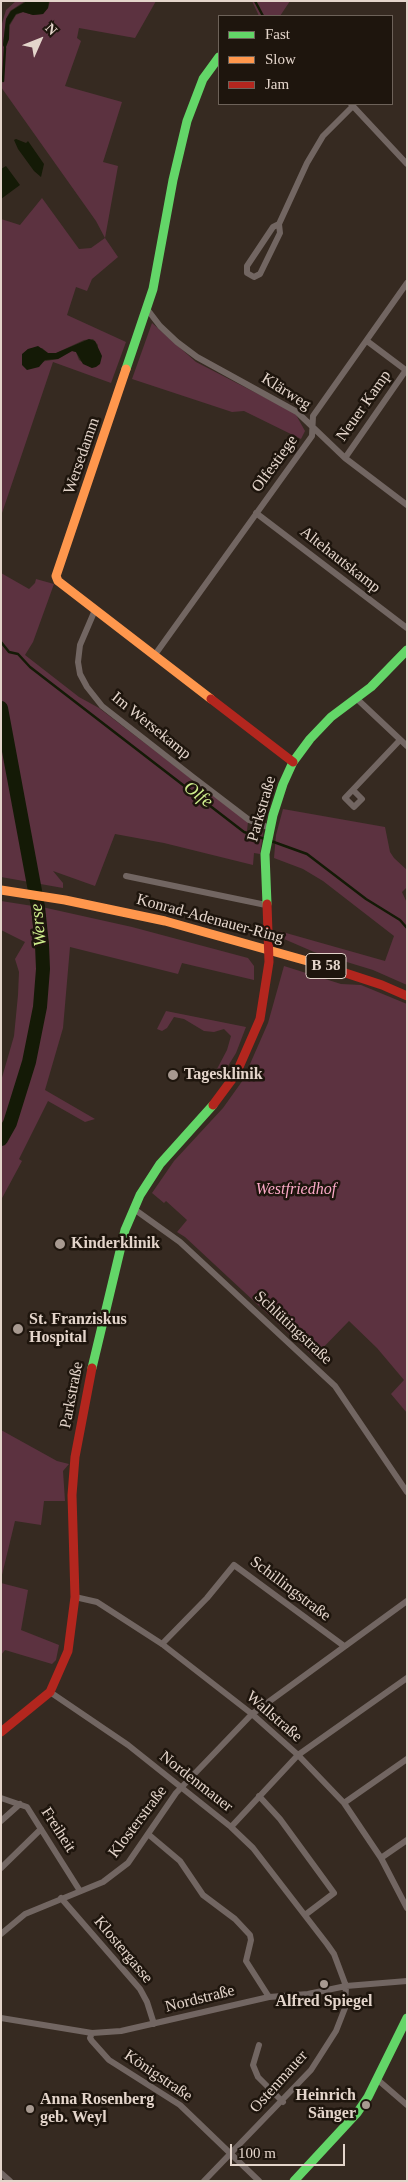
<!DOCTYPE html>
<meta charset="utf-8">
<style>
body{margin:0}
#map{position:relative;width:408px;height:2182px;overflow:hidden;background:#362a21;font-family:Georgia,serif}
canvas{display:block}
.frame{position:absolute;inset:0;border:2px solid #e4d5cb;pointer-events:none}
.legend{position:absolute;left:218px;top:15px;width:175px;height:90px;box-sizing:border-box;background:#1e150d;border:1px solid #6d6259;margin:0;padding:6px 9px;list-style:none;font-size:15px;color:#e4d5cb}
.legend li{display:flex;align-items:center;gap:10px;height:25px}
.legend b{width:25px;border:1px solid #6d6259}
.north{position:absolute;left:15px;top:15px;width:50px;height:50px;-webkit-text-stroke:4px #1e150d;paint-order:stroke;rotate:46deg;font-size:14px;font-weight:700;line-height:20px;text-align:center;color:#e4d5cb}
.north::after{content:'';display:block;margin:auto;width:18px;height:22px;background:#e4d5cb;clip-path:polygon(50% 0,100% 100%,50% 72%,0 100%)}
.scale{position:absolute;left:230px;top:2144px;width:115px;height:22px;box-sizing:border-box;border:2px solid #e4d5cb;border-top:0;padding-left:6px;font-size:15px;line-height:18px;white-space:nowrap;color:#e4d5cb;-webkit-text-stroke:4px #1e150d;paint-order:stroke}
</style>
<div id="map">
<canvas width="408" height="2182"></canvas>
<div class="frame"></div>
<ul class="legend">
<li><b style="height:6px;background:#63d668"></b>Fast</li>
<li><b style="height:6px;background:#ff974d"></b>Slow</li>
<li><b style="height:6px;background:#b3261e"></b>Jam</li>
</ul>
<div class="north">N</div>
<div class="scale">100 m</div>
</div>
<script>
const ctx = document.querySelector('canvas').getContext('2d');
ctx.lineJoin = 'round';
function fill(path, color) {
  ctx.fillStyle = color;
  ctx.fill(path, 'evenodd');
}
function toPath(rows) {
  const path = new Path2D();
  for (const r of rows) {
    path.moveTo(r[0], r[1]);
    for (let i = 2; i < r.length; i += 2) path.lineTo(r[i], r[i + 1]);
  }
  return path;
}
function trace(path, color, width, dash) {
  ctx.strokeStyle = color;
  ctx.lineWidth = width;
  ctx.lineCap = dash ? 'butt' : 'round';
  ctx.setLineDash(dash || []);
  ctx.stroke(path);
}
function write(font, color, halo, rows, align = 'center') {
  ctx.font = font + ' Georgia,serif';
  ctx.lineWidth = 5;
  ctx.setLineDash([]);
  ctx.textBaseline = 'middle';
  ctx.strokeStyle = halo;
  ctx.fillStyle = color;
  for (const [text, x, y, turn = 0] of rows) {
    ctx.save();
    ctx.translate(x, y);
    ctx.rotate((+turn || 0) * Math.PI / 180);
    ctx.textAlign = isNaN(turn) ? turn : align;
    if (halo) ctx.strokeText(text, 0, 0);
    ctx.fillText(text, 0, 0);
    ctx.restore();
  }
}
const green = toPath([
 [16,1,25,1,10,11,6,19,3,45,5,50,9,39,10,25,16,15,23,12,33,15,43,14,48,8,50,1,156,1,135,38,79,28,77,38,81,41,65,86,122,102,103,162,118,166,105,238,118,257,92,279,87,291,76,287,67,315,126,342,111,383,53,362,1,516,1,219,20,225,42,198,79,249,91,248,105,238,96,221,1,87,1,27,6,10],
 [93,339,98,345,92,368,79,360,76,352,72,351,58,359,22,365,22,355,28,349,42,348,48,353,56,353,84,340],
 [252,1,290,1,280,16,259,16],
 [152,323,196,362,295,413,305,431,301,439,244,411,232,412,132,379],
 [1,573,29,589,35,583,36,579,54,584,33,642,25,655,79,697,99,708,248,822,246,839,250,839,251,825,261,829,263,833,260,854,254,853,253,865,164,843,115,834,95,886,53,871,63,883,63,888,1,877],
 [283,809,385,827,390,852,394,858,407,870,407,887,402,892,407,903,407,985,373,970,314,952,284,939,279,931,385,961,394,936,323,881,303,869,274,858,276,835],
 [1,901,33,906,39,945,39,969,36,1008,26,1062,1,1132,1,1081,14,1036,18,995,19,972,15,959,25,942,1,930],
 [42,907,132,927,248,958,254,966,254,980,182,963,178,974,70,947,63,1028,45,1090,95,1119,85,1122,48,1101,19,1159,22,1161,1,1200,1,1146,12,1124,32,1063,43,1007,46,968],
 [284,966,341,984,361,985,407,1004,407,1413,391,1394,404,1380,377,1348,349,1321,314,1357,185,1237,177,1232,187,1220,166,1201,164,1203,152,1193,174,1161,223,1108,243,1080,268,1023],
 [166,1011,246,1027,236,1053,220,1079,217,1069,227,1050,231,1036,224,1029,214,1032,204,1031,184,1019,174,1017,167,1028,162,1031,157,1029],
 [1,1430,57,1461,69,1464,63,1471,65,1501,44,1501,41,1525,15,1521,1,1579],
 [1,1583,28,1590,21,1630,59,1645,56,1660,52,1664,5,1650,1,1655]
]);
const water = toPath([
 [27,1,49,1,48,8,43,14,33,15,23,12,16,14,9,25,9,39,5,49,3,45,6,19,11,11],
 [16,139,26,143,28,141,44,164,41,177,34,171,18,149,14,140],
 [6,166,20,185,1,199,1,169],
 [89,339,95,341,102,356,100,364,96,367,92,368,83,364,76,352,72,351,58,359,45,360,39,367,27,370,22,365,22,354,28,349,38,346,48,353,56,353]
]);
const stream = toPath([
 [255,1,263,16],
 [3,81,5,48],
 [1,642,9,652,18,654,30,667,244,832,265,839],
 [271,841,307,854,366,899,400,920,407,928]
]);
const river = toPath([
 [1,708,38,907,42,945,43,969,40,1007,29,1062,10,1123,1,1139]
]);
const street = toPath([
 [351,104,407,164],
 [279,224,280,233,260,274,254,277,247,273,247,266,273,227,279,224,307,163,323,136,353,106],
 [147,309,160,326,177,342,197,357,297,412,345,458,407,505],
 [367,341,407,371],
 [345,458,406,370],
 [256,513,407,628],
 [95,610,80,645,78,662,80,674,87,687,102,706,193,777,249,820,270,828],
 [154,656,312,436,313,416,407,283],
 [356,698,407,746],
 [353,790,362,799,354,807,345,798,400,740],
 [126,876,266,905],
 [134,1209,180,1242,335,1386,407,1492],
 [75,1597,97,1602,162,1644,252,1714,298,1755,344,1803,381,1858,407,1908],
 [162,1644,207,1598,234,1565,344,1646],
 [50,1692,128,1745,231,1827,253,1848,327,1944,334,1954,346,1986,345,2008,336,2031,311,2070,204,2181],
 [259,1796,280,1819,334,1893,305,1915],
 [1,1798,27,1807,80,1891],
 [344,1803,407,1759],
 [1,1821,20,1804],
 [231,1827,298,1755,407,1678],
 [148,1834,180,1861,203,1895,235,1919,250,1935,251,1940,246,1961,269,1997],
 [381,1858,407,1840],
 [1,1868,41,1829],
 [61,1898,140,1989,147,2002,154,2024],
 [1,1934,25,1914,103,1882,128,1863,176,1793,252,1714,407,1601],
 [1,2018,92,2033,121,2031,269,1997,308,1994,346,1986,407,1981],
 [92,2033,90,2038,92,2041,109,2060,180,2105,259,2181],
 [259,2045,253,2065,258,2077,283,2102],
 [378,2080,407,2105],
 [1,2173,10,2181]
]);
const fast = toPath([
 [126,369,153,289,173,180,187,121,203,79,219,57],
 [267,904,265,854,273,815,283,784,293,762,310,739,331,717,371,687,407,650],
 [92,1368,125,1230,140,1195,160,1164,213,1105],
 [294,2181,357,2113,368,2097,407,2018]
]);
const slow = toPath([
 [126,369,56,576,58,581,211,699],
 [1,890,65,900,165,921,318,964]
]);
const jam = toPath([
 [211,699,293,762],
 [318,964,382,985,407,996],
 [213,1105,236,1074,260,1019,269,962,267,904],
 [1,1732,50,1692,68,1651,75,1597,72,1495,75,1457,92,1368]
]);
const markers = [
 [173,1075,6,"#a79990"],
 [60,1244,6,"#a79990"],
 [18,1329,6,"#a79990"],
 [324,1984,5,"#a79990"],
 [366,2105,5,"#a79990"],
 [30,2109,5,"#a79990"]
];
const shields = [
 [326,966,40]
];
const shieldNames = [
 ["B 58",326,966]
];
const streetNames = [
 ["Klärweg",286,392,32],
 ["Neuer Kamp",364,406,-55],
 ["Wersedamm",82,456,-71],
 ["Olfestiege",275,464,-54],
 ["Altehautskamp",340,560,38],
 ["Im Wersekamp",151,726,39],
 ["Parkstraße",262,809,-74],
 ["Konrad-Adenauer-Ring",210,919,15],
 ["Schlütingstraße",293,1328,43],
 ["Parkstraße",72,1395,-79],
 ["Schillingstraße",290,1589,37],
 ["Wallstraße",274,1717,41],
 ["Nordenmauer",196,1782,38],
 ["Klosterstraße",138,1822,-53],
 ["Freiheit",58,1830,57],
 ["Klostergasse",123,1950,50],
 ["Nordstraße",200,1999,-14],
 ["Königstraße",158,2076,34],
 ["Ostenmauer",279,2082,-48]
];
const poiNames = [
 ["Tagesklinik",184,1075],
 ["Kinderklinik",71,1244],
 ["St. Franziskus",29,1320],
 ["Hospital",29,1338],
 ["Alfred Spiegel",324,2002,"center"],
 ["Heinrich",356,2096,"right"],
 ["Sänger",356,2114,"right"],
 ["Anna Rosenberg",40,2100],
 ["geb. Weyl",40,2118]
];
const parkNames = [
 ["Westfriedhof",296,1190]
];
const waterNames = [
 ["Olfe",198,795,38],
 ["Werse",39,925,-96]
];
fill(green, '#5c3240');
fill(water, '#141a06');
trace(stream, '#141a06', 2.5);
trace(river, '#141a06', 14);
trace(street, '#726662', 6);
trace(fast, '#63d668', 9);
trace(slow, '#ff974d', 9);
trace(jam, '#b3261e', 9);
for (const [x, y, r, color] of markers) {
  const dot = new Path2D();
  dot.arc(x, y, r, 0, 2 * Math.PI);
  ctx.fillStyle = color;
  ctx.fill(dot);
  trace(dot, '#1e150d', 2);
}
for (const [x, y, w] of shields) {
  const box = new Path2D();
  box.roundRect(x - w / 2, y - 12.5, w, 25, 4);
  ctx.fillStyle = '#1e150d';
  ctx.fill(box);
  trace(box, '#e4d5cb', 1);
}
write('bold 15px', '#e4d5cb', null, shieldNames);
write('16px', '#e4d5cb', '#1e150d', streetNames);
write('bold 16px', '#e4d5cb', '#1e150d', poiNames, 'left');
write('italic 16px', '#faa8c6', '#1e150d', parkNames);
write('italic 18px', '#cfef8d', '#1e150d', waterNames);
</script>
